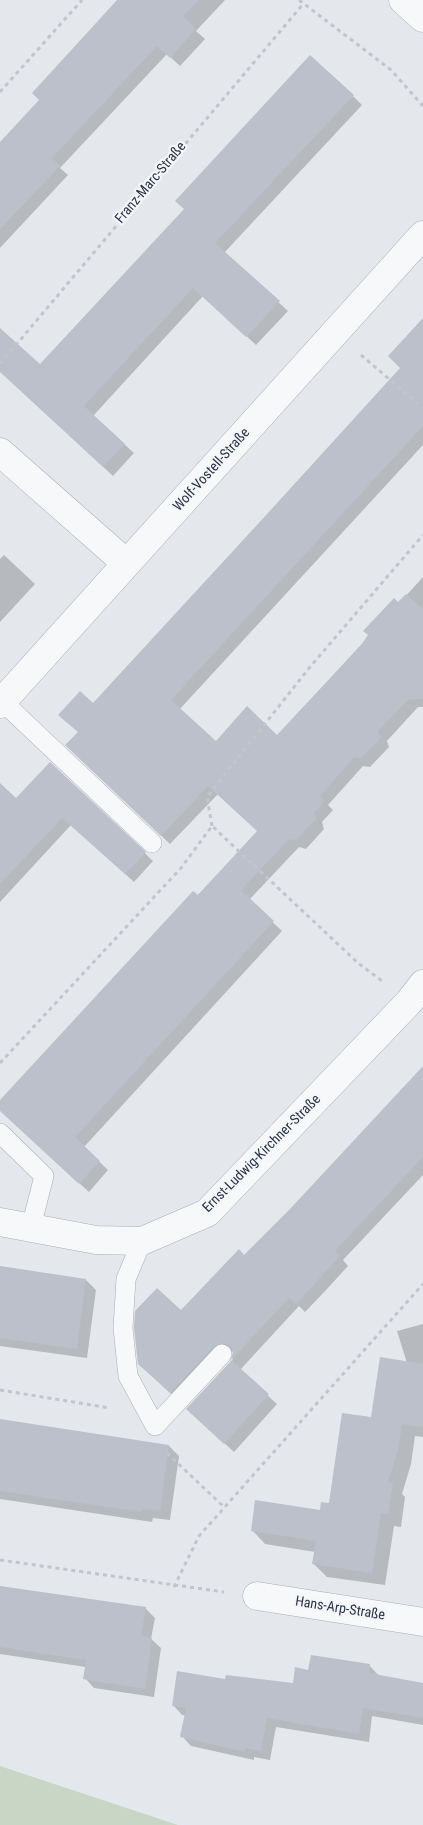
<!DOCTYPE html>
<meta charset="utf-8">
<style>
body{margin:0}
canvas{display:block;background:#e4e7ec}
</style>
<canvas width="423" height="1825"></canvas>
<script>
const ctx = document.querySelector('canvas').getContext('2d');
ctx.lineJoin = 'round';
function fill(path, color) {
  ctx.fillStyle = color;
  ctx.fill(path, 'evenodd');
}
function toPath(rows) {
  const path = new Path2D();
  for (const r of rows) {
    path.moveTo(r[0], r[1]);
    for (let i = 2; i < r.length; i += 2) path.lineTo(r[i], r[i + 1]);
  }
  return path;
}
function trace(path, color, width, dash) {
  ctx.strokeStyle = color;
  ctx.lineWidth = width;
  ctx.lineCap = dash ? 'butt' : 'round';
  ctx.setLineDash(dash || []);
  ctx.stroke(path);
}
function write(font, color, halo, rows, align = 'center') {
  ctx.font = font + ' "Roboto Condensed",sans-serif';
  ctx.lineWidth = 4.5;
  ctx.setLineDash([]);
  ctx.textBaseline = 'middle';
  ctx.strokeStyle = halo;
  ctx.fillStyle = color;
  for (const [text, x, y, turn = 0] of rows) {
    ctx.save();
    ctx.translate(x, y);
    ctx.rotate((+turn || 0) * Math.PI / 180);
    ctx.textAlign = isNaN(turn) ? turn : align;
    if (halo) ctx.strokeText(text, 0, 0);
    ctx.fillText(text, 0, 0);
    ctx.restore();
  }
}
const green = toPath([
 [0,1766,178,1825,0,1825]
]);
const shadow = toPath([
 [119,0,225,0,196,31,205,39,180,66,167,54,60,168,68,175,0,248,0,144,41,100],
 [353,96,362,105,224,253,288,311,256,345,203,296,93,416,134,453,113,476,0,370,0,329,41,366],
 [423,319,423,445,179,710,216,743,277,737,423,577,423,707,418,707,387,741,389,747,370,767,363,766,328,805,333,810,322,822,324,829,306,849,299,847,249,900,282,931,84,1147,108,1170,89,1192,0,1110,0,1102,259,831,218,794,170,844,76,754,79,733,93,705,401,368],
 [4,555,35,584,0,622,0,559],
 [50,764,153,861,134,882,71,825,0,902,0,803,16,800],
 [423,1068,423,1175,343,1260,348,1266,327,1289,305,1312,299,1306,240,1370,277,1404,234,1452,197,1418,232,1362,234,1351,223,1355,180,1402,149,1373,181,1312,245,1256,291,1210],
 [0,1268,86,1280,96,1290,87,1358,0,1346],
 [423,1324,423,1437,415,1436,411,1464,402,1494,405,1497,401,1527,394,1526,385,1585,327,1577,314,1564,315,1552,265,1544,252,1530,321,1511,330,1504,372,1419,407,1363,397,1331],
 [0,1420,169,1446,179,1456,170,1520,153,1518,152,1522,0,1499],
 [0,1587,145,1608,155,1618,151,1639,161,1648,154,1697,94,1688,85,1678,86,1667,0,1654],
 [369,1665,379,1676,423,1684,423,1725,372,1716,369,1742,276,1727,270,1760,254,1757,254,1760,191,1746,182,1736,186,1715,182,1715,173,1705,226,1680,294,1684,309,1672]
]);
const building = toPath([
 [117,0,199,0,183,16,196,29,170,58,157,46,52,158,60,166,0,229,0,142,39,100,32,93],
 [310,55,354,95,215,243,280,301,246,337,193,288,84,406,125,444,103,467,0,372,0,328,40,364,184,209,175,201],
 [423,318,423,426,171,700,216,741,247,706,277,735,361,645,368,635,363,631,394,598,398,602,406,594,423,609,423,699,409,699,378,731,381,738,360,759,354,757,320,796,325,801,314,813,316,819,296,840,289,839,241,890,274,921,75,1137,100,1161,79,1184,0,1111,0,1100,193,891,198,895,257,831,208,786,161,836,65,745,78,732,58,715,80,691,93,703,268,513,400,368,388,356],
 [50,762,146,852,125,874,62,818,0,884,0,783,16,798],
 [423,1066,423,1157,335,1251,340,1256,296,1304,289,1298,231,1360,269,1394,224,1444,186,1409,231,1361,233,1351,230,1346,224,1343,214,1346,170,1393,138,1364,134,1328,135,1311,157,1288,181,1310,239,1249,244,1255,290,1209],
 [0,1266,86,1279,77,1349,0,1338],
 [380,1357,423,1364,423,1427,402,1424,398,1450,388,1482,393,1483,388,1514,381,1513,372,1573,312,1564,316,1541,251,1531,255,1500,320,1510,321,1502,329,1503,342,1413,371,1417],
 [0,1419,169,1445,160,1511,143,1509,142,1512,0,1491],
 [0,1586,146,1607,141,1636,152,1638,145,1689,83,1679,86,1660,0,1647],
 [311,1655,370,1664,369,1673,423,1683,423,1718,363,1708,359,1734,267,1718,261,1751,245,1748,245,1752,180,1737,186,1708,172,1706,177,1671,225,1679,226,1675,293,1683,295,1667,308,1670]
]);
const path = toPath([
 [299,0,391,70,423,106],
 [0,92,82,0],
 [361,355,423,408],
 [0,364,304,3],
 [212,826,207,797,310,667,423,535],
 [0,1063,181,868,212,826,358,963,382,981],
 [0,1390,110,1408],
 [167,1453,224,1507],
 [0,1560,224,1592],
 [174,1587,199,1536,423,1284]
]);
const service = toPath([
 [3,702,152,843],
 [0,1133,44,1176,31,1227],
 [142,1241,126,1279,123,1328,128,1376,155,1426,222,1354]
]);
const minor = toPath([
 [0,452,126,563],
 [0,704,423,235],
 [0,1222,96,1240,142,1241,207,1213,409,1002,423,984],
 [257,1596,423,1622]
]);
const tertiary = toPath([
 [403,0,423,18]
]);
const streetNames = [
 ["Franz-Marc-Straße",151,183,-50],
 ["Wolf-Vostell-Straße",212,470,-48],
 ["Ernst-Ludwig-Kirchner-Straße",262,1154,-45],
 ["Hans-Arp-Straße",340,1609,9]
];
fill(green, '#c9d6c5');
fill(shadow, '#0003');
fill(building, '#bbc0ca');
trace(service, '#a9aeb7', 20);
trace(minor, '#a9aeb7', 29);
trace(tertiary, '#a9aeb7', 29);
trace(path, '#c2c5cb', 3, [4, 4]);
trace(service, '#f7f8fa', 19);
trace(minor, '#f7f8fa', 28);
trace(tertiary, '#f7f8fa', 28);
write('14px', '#2b3445', '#f4f6f9', streetNames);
</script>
